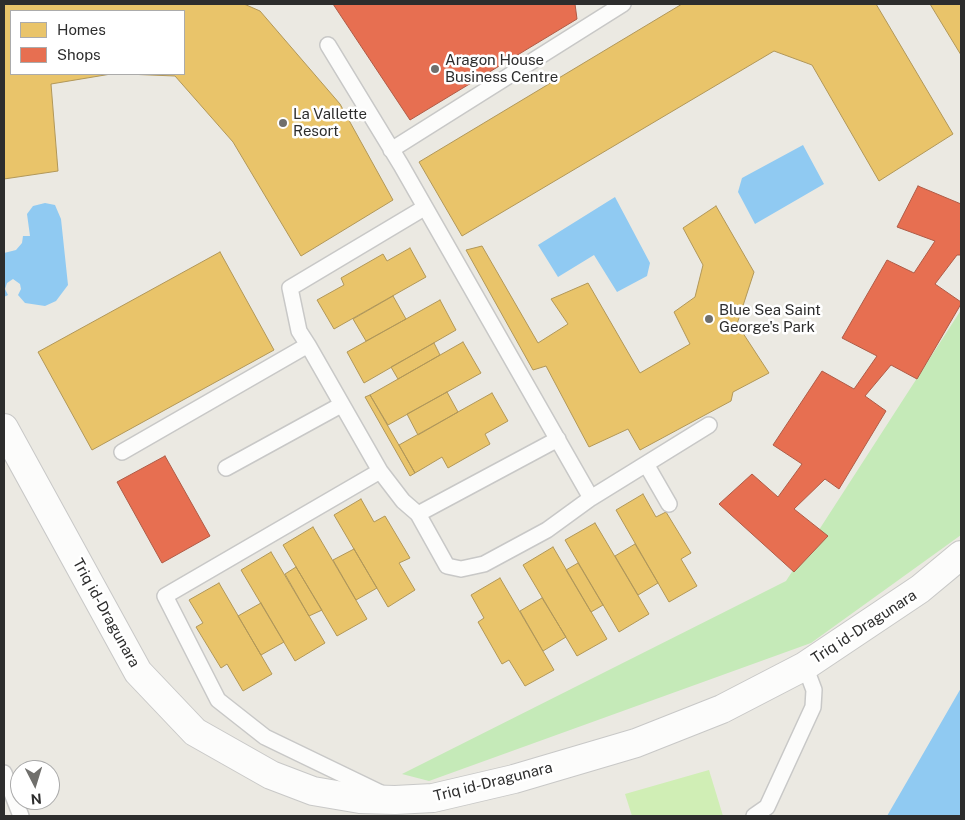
<!DOCTYPE html>
<style>
body{margin:0}
#map{position:relative;width:965px;height:820px;overflow:hidden;background:#ebe9e2;font-family:"Public Sans",sans-serif}
canvas{display:block}
.frame{position:absolute;inset:0;border:5px solid #2d2d2d;pointer-events:none}
.legend{position:absolute;left:10px;top:10px;width:175px;height:65px;box-sizing:border-box;background:#fff;border:1px solid #ababab;margin:0;padding:6px 9px;list-style:none;font-size:15px;color:#2d2d2d}
.legend li{display:flex;align-items:center;gap:10px;height:25px}
.legend b{width:25px;border:1px solid #ababab}
.north{position:absolute;left:10px;top:760px;width:50px;height:50px;box-sizing:border-box;background:#fff;border:1px solid #ababab;border-radius:50%;rotate:175deg;font-size:14px;font-weight:700;line-height:20px;text-align:center;color:#2d2d2d}
.north::after{content:'';display:block;margin:auto;width:18px;height:22px;background:#706f6c;clip-path:polygon(50% 0,100% 100%,50% 72%,0 100%)}
</style>
<div id="map">
<canvas width="965" height="820"></canvas>
<div class="frame"></div>
<ul class="legend">
<li><b style="height:14px;background:#e9c46a"></b>Homes</li>
<li><b style="height:14px;background:#e76f51"></b>Shops</li>
</ul>
<div class="north">N</div>
</div>
<script>
const ctx = document.querySelector('canvas').getContext('2d');
ctx.lineJoin = 'round';
function fill(path, color) {
  ctx.fillStyle = color;
  ctx.fill(path, 'evenodd');
}
function toPath(rows) {
  const path = new Path2D();
  for (const r of rows) {
    path.moveTo(r[0], r[1]);
    for (let i = 2; i < r.length; i += 2) path.lineTo(r[i], r[i + 1]);
  }
  return path;
}
function trace(path, color, width, dash) {
  ctx.strokeStyle = color;
  ctx.lineWidth = width;
  ctx.lineCap = dash ? 'butt' : 'round';
  ctx.setLineDash(dash || []);
  ctx.stroke(path);
}
function write(font, color, halo, rows, align = 'center') {
  ctx.font = font + ' "Public Sans",sans-serif';
  ctx.lineWidth = 5;
  ctx.setLineDash([]);
  ctx.textBaseline = 'middle';
  ctx.strokeStyle = halo;
  ctx.fillStyle = color;
  for (const [text, x, y, turn = 0] of rows) {
    ctx.save();
    ctx.translate(x, y);
    ctx.rotate((+turn || 0) * Math.PI / 180);
    ctx.textAlign = isNaN(turn) ? turn : align;
    if (halo) ctx.strokeText(text, 0, 0);
    ctx.fillText(text, 0, 0);
    ctx.restore();
  }
}
const green = toPath([
 [961,310,961,535,811,643,429,781,402,774,786,581]
]);
const pitch = toPath([
 [709,770,723,816,632,816,625,794]
]);
const water = toPath([
 [803,145,824,184,755,224,738,192,742,178],
 [615,197,650,263,647,276,617,292,594,255,558,277,538,245],
 [45,203,55,205,61,219,68,285,56,301,45,306,25,303,18,295,21,289,20,284,13,279,7,283,5,289,8,295,4,297,4,253,16,250,22,243,23,236,30,236,27,214,33,206],
 [961,688,961,816,887,816,916,766]
]);
const homes = toPath([
 [4,4,244,4,260,11,340,104,393,200,301,256,233,142,175,76,126,74,184,74,184,11,11,11,11,74,111,74,51,84,58,171,4,179,4,4],
 [682,4,876,4,953,134,879,181,812,65,774,51,462,236,419,162,682,4],
 [930,4,961,4,961,55,930,4],
 [716,206,754,272,737,324,769,373,733,392,731,401,640,450,628,429,589,447,546,366,533,370,466,250,482,246,538,343,568,324,551,299,588,283,640,373,690,344,674,312,695,297,703,265,683,228,716,206],
 [410,248,426,277,334,329,317,300,344,285,341,278,383,254,387,261,410,248],
 [220,252,274,350,92,450,38,352,220,252],
 [393,296,406,319,366,341,353,319,393,296],
 [440,300,456,330,364,383,347,352,440,300],
 [463,342,481,373,388,425,370,395,463,342],
 [434,343,440,355,398,379,391,367,434,343],
 [447,392,458,412,418,435,407,414,447,392],
 [492,393,508,421,485,434,490,444,448,468,442,457,415,473,399,445,492,393],
 [370,395,415,473,410,476,365,397,370,395],
 [643,494,656,517,666,512,691,553,681,559,697,586,669,602,616,510,643,494],
 [361,499,374,522,385,516,410,558,399,563,415,590,388,607,334,515,361,499],
 [595,523,649,614,619,632,565,540,595,523],
 [313,527,367,619,337,636,283,545,313,527],
 [635,544,658,583,638,595,615,556,635,544],
 [553,547,607,639,577,656,523,565,553,547],
 [354,549,377,588,356,600,333,560,354,549],
 [271,552,325,643,295,661,241,570,271,552],
 [578,563,603,605,591,612,566,570,578,563],
 [296,567,322,610,309,616,285,574,296,567],
 [500,578,554,670,525,686,509,660,502,664,478,622,484,618,471,595,500,578],
 [219,583,272,674,243,691,227,664,221,668,196,627,203,623,189,600,219,583],
 [542,598,566,637,543,651,520,611,542,598],
 [261,603,284,642,261,655,238,616,261,603]
]);
const shops = toPath([
 [333,4,575,4,577,19,410,120,333,4],
 [918,186,961,204,961,255,957,255,935,284,961,302,961,304,917,379,891,365,865,396,886,411,839,489,825,479,794,509,828,536,794,572,719,504,752,474,778,497,802,464,773,445,822,371,854,389,877,356,842,338,887,260,914,273,935,241,897,227,918,186],
 [165,456,210,536,162,563,117,482,165,456]
]);
const lane = toPath([
 [328,45,401,165,591,498,547,530,484,564,461,569,447,566,418,514,403,501,380,471,308,345,299,331,290,288,424,208],
 [391,150,623,4],
 [122,452,308,345],
 [646,464,669,504],
 [226,468,341,405],
 [380,471,165,596,218,700,265,737,383,794],
 [591,498,709,425],
 [418,514,558,439],
 [4,773,21,816],
 [754,816,767,807,813,707,814,690,805,666]
]);
const street = toPath([
 [4,428,138,672,195,732,271,775,313,791,360,799,395,800,433,798,514,779,636,743,722,709,805,666,920,589,961,555]
]);
const markers = [
 [435,69,5,"#706f6c"],
 [283,123,5,"#706f6c"],
 [709,319,5,"#706f6c"]
];
const poiNames = [
 ["Aragon House",445,60],
 ["Business Centre",445,77],
 ["La Vallette",293,114],
 ["Resort",293,131],
 ["Blue Sea Saint",719,310],
 ["George's Park",719,327]
];
const streetNames = [
 ["Triq id-Dragunara",106,613,61],
 ["Triq id-Dragunara",864,627,-33],
 ["Triq id-Dragunara",493,782,-14]
];
fill(green, '#c5eab8');
fill(pitch, '#d0eeb5');
fill(water, '#90caf2');
fill(homes, '#e9c46a');
trace(homes, '#b19758', 1);
fill(shops, '#e76f51');
trace(shops, '#af5b46', 1);
trace(lane, '#c8c8c7', 18);
trace(street, '#c8c8c7', 30);
trace(lane, '#fcfcfb', 15);
trace(street, '#fcfcfb', 28);
for (const [x, y, r, color] of markers) {
  const dot = new Path2D();
  dot.arc(x, y, r, 0, 2 * Math.PI);
  ctx.fillStyle = color;
  ctx.fill(dot);
  trace(dot, '#fff', 2);
}
write('15px', '#2d2d2d', '#fff', poiNames, 'left');
write('15px', '#2d2d2d', '#fff', streetNames);
</script>
